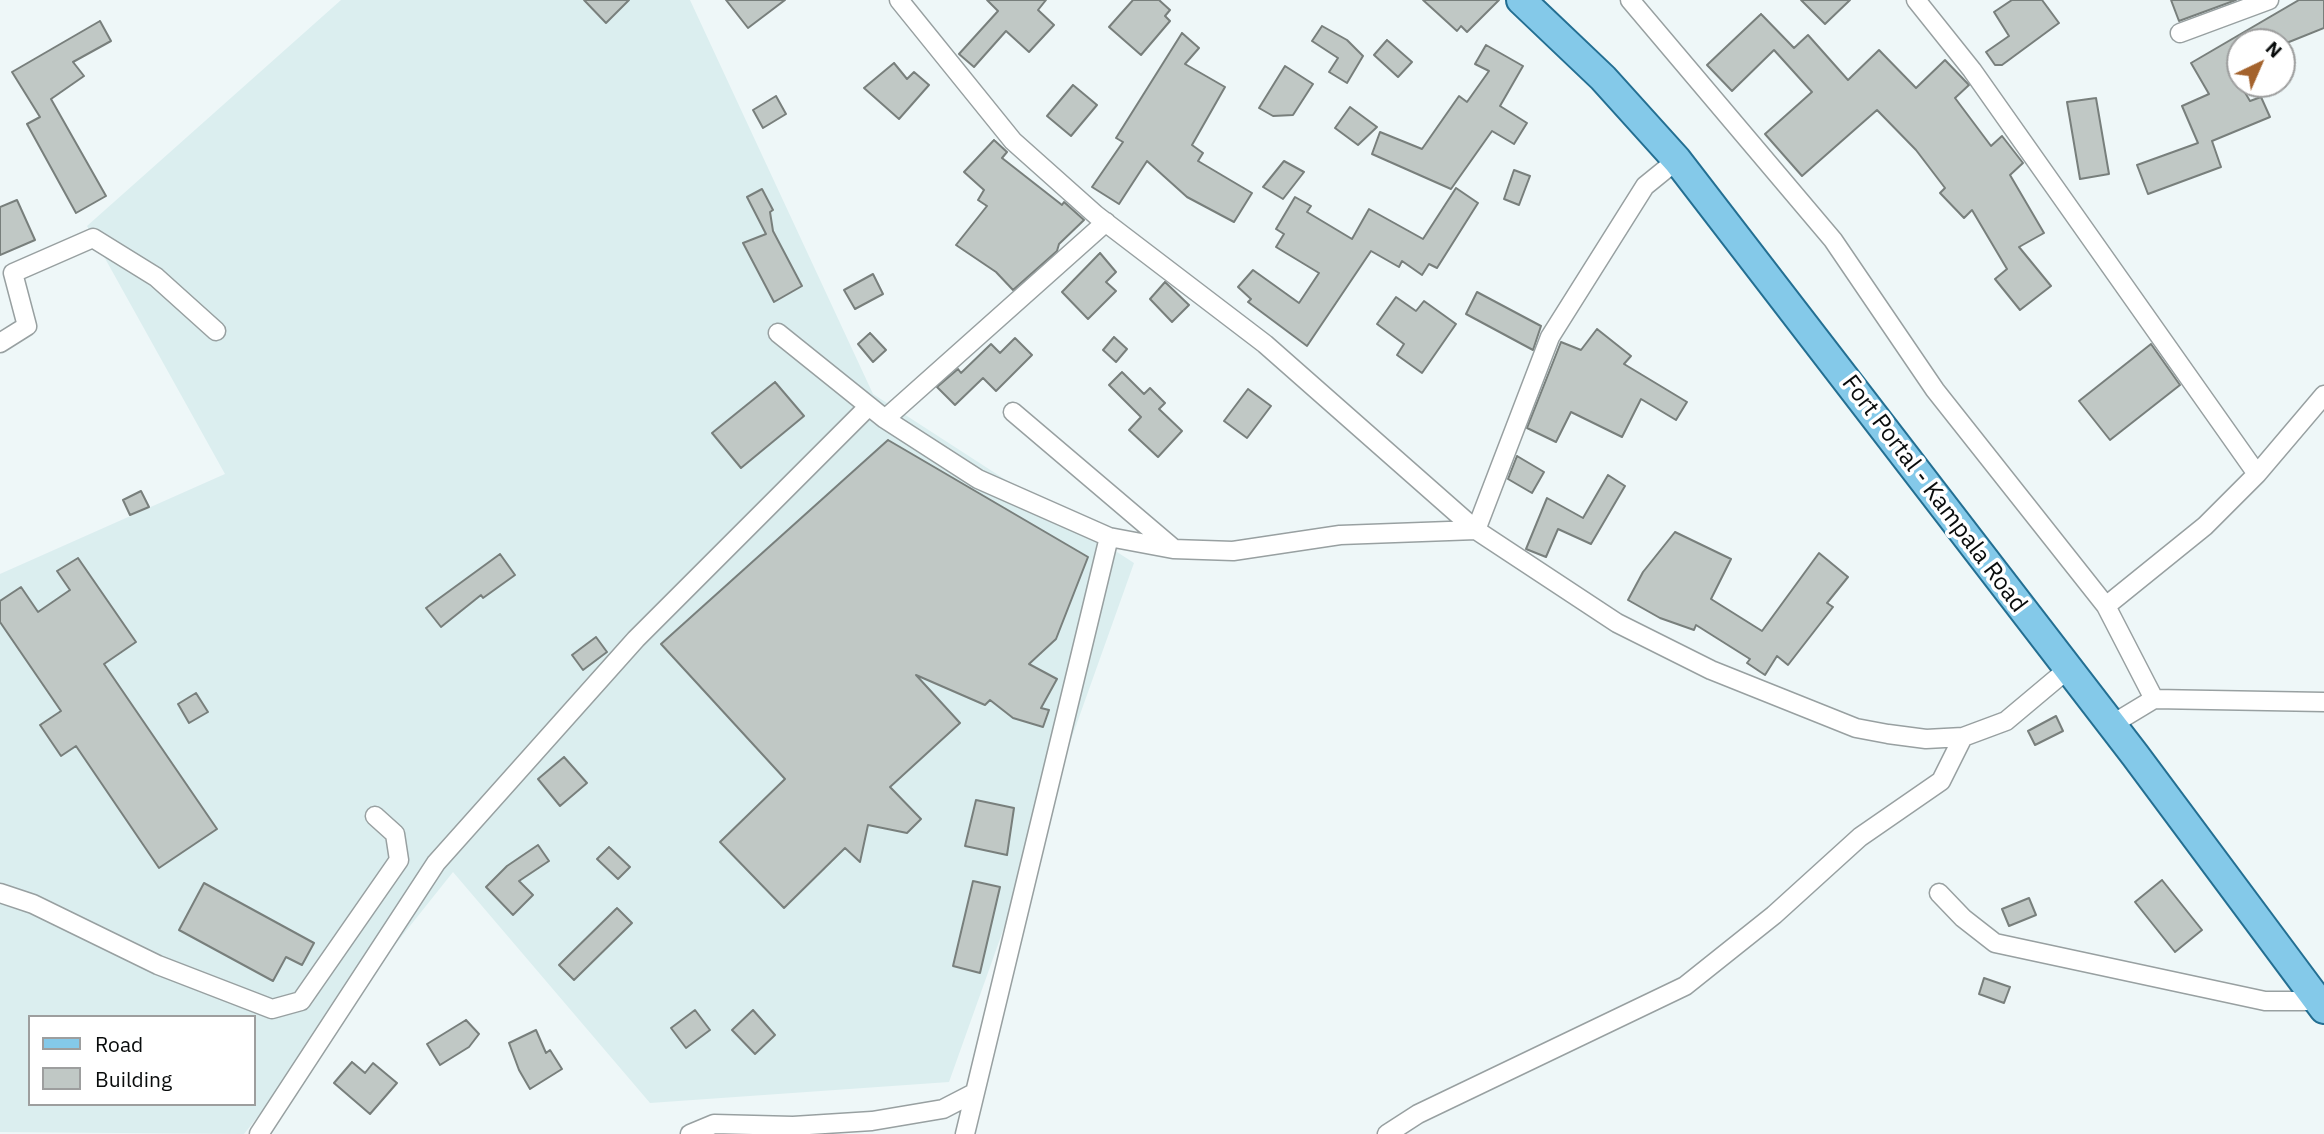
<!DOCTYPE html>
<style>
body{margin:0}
#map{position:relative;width:2324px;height:1134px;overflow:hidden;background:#eef7f8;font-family:"IBM Plex Sans",sans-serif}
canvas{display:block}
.legend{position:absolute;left:28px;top:1015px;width:228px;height:91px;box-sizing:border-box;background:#fff;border:2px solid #9d9e9e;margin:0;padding:9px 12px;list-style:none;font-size:21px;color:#090c0c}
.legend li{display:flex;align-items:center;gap:14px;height:35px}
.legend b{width:35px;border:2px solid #9d9e9e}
.north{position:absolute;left:2226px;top:28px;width:70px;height:70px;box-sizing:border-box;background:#fff;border:2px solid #9d9e9e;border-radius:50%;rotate:44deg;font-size:19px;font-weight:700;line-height:28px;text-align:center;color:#090c0c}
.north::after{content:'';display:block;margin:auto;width:24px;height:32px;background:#a4632d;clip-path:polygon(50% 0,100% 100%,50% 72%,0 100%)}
</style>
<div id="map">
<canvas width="2324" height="1134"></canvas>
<ul class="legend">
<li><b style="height:9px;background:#84c9e9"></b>Road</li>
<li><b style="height:19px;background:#c0c8c5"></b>Building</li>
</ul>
<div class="north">N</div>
</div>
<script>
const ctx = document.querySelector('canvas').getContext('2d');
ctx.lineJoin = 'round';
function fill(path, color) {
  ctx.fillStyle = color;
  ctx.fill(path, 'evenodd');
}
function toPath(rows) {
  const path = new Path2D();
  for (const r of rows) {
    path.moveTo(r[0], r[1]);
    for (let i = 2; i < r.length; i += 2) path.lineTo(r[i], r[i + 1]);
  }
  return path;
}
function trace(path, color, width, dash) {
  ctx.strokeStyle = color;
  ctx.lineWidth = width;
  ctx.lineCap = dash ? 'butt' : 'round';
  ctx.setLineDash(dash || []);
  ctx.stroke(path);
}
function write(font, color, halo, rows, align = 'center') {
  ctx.font = font + ' "IBM Plex Sans",sans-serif';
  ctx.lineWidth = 7;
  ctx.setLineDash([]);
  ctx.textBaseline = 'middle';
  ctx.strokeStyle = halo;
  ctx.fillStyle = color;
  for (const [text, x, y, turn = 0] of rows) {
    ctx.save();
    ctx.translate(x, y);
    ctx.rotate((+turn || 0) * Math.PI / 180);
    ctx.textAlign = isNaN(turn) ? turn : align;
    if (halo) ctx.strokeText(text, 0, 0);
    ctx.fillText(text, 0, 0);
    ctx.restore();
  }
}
const built = toPath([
 [341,0,690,0,873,394,1134,563,949,1082,650,1103,453,872,244,1134,0,1132,0,574,225,474,87,226],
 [30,1017,254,1017,254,1104,30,1104]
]);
const building = toPath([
 [584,0,629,0,606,23,584,0],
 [726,0,785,0,748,28,726,0],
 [987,0,1046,0,1038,10,1054,25,1029,52,1006,31,974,67,959,54,998,11,987,0],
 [1133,0,1159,0,1170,10,1165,16,1170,21,1141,55,1109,27,1133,0],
 [1423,0,1499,0,1467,32,1461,26,1457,31,1423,0],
 [1801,0,1850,0,1825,24,1801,0],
 [2012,0,2042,0,2059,23,2002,65,1995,65,1986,52,2009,36,1994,12,2012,0],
 [2171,0,2236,0,2179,21,2171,0],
 [2299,0,2324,0,2324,28,2289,42,2240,42,2240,84,2250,101,2261,97,2270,117,2212,141,2221,167,2148,194,2137,165,2198,143,2182,106,2209,94,2191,63,2299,0],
 [1761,14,1794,48,1808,35,1848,80,1879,50,1916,88,1945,60,1969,85,1955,98,1991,146,2002,136,2023,163,2010,175,2044,233,2019,247,2051,286,2020,310,1995,279,2007,269,1972,210,1964,218,1940,193,1945,188,1916,150,1877,110,1802,176,1765,134,1812,92,1774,50,1732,91,1707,65,1761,14],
 [100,21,111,41,73,62,84,76,51,99,106,196,76,213,27,124,40,117,12,72,100,21],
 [1322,26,1347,40,1363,56,1347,83,1329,72,1338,58,1312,41,1322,26],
 [1182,33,1199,48,1185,64,1225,87,1192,145,1203,153,1198,161,1252,193,1234,222,1187,197,1147,161,1119,204,1092,187,1123,142,1116,138,1182,33],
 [1387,40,1412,62,1398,77,1374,55,1387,40],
 [1486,45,1523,66,1500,106,1527,123,1514,144,1492,131,1451,189,1372,154,1380,132,1422,149,1459,96,1467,102,1489,71,1475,64,1486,45],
 [894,63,907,79,914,72,929,85,899,119,864,88,894,63],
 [1285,66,1313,84,1293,115,1273,116,1259,108,1285,66],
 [1073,85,1097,105,1071,136,1047,116,1073,85],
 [776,96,786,114,763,128,753,110,776,96],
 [2096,98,2109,174,2080,179,2067,102,2096,98],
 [1350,107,1377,127,1358,145,1335,128,1350,107],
 [994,140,1007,152,1002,158,1062,205,1064,202,1084,220,1059,244,1057,251,1013,290,996,272,956,245,987,206,978,200,984,190,964,172,994,140],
 [1284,161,1304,172,1283,199,1263,187,1284,161],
 [1514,170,1530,176,1519,205,1504,199,1514,170],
 [1456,188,1478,203,1437,268,1429,264,1422,275,1402,261,1399,267,1371,251,1307,346,1248,302,1251,299,1238,287,1253,270,1299,303,1319,273,1276,247,1284,234,1276,229,1295,197,1311,206,1307,212,1352,239,1369,209,1423,239,1456,188],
 [762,189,773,210,770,212,773,231,802,286,774,302,743,243,766,234,747,197,762,189],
 [17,200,35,240,0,255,0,207,17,200],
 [1100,253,1116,272,1106,282,1116,291,1088,319,1062,292,1100,253],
 [873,274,883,294,855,309,844,290,873,274],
 [1165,282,1189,305,1172,322,1150,299,1165,282],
 [1477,292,1541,326,1533,350,1466,314,1477,292],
 [1396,297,1416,311,1424,301,1456,324,1422,373,1397,355,1404,344,1377,324,1396,297],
 [1597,329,1631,356,1624,364,1687,402,1676,420,1641,399,1622,437,1571,412,1556,442,1527,428,1561,342,1581,350,1597,329],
 [870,333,886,350,873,362,858,344,870,333],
 [1114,337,1127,349,1116,362,1103,350,1114,337],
 [1015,338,1032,355,996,391,983,378,955,405,937,387,958,369,961,373,991,344,1000,353,1015,338],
 [2151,344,2180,385,2110,440,2079,401,2151,344],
 [1122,372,1144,394,1150,388,1165,403,1159,409,1182,431,1158,457,1129,430,1141,417,1109,385,1122,372],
 [775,382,804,416,741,468,712,433,775,382],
 [1248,389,1271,406,1247,438,1224,421,1248,389],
 [888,440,1088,557,1056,639,1029,664,1057,679,1041,708,1049,710,1043,727,1013,718,990,700,985,705,916,675,960,723,890,787,921,819,907,833,868,825,860,862,845,848,784,908,720,842,785,779,661,644,888,440],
 [1517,456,1544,472,1532,493,1508,479,1517,456],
 [1608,475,1625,486,1591,544,1558,529,1546,557,1526,549,1547,498,1583,518,1608,475],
 [141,491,149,507,130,515,123,500,141,491],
 [1675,532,1731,559,1711,599,1762,631,1819,553,1848,577,1827,603,1833,607,1788,665,1777,656,1765,675,1747,663,1750,659,1696,625,1694,630,1660,618,1628,600,1643,572,1675,532],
 [500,554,515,575,483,598,481,595,441,627,426,608,500,554],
 [78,558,136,642,104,664,217,829,159,868,76,746,61,756,40,725,61,711,0,622,0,601,21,587,38,612,70,590,57,571,78,558],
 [596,637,607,652,583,670,572,655,596,637],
 [196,693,208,712,189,723,178,704,196,693],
 [2056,716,2063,731,2035,745,2028,731,2056,716],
 [564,757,587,783,560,806,538,779,564,757],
 [976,800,1014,808,1007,855,965,846,976,800],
 [538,845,549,861,519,881,533,895,513,915,486,887,507,866,538,845],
 [609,847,630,867,618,879,597,859,609,847],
 [2162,880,2202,930,2175,952,2135,902,2162,880],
 [973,881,1000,887,980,973,953,966,973,881],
 [204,883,314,943,302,965,286,957,273,981,179,930,204,883],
 [2029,898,2036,915,2009,926,2002,909,2029,898],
 [617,908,632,923,574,980,559,965,617,908],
 [1984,978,2010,987,2004,1003,1979,994,1984,978],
 [695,1010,710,1030,686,1048,671,1028,695,1010],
 [753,1010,775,1035,755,1054,732,1030,753,1010],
 [466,1020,479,1034,469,1047,440,1065,427,1044,466,1020],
 [536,1030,546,1053,550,1050,562,1069,530,1089,519,1070,509,1043,536,1030],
 [352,1062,365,1073,373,1063,397,1083,370,1114,334,1083,352,1062]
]);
const street = toPath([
 [899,0,1013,141,1096,215,1265,344,1476,530,1550,337,1645,186,1677,160],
 [1630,0,1833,240,1935,390,2106,606],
 [1916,0,1972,70,2257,474],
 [2180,33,2269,0],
 [778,333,885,419,978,479,1109,537,1173,549,1233,551,1340,535,1476,530,1617,623,1711,670,1856,728,1888,734,1926,739,1963,737,2006,721,2068,669],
 [0,343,27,326,13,273,93,238,156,277,216,331],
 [1013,412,1173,548],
 [885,419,1106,222],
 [2154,699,2106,606,2205,526,2257,474,2324,395],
 [2111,725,2154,699,2324,702],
 [0,893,33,904,158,965,272,1009,301,1001,399,860,395,834,375,816],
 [1939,893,1963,918,1995,943,2265,1001,2319,1001],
 [259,1134,436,863,636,639,869,406],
 [690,1134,714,1124,793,1126,872,1121,943,1109,974,1093],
 [965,1134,1109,537],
 [1387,1134,1418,1114,1685,986,1774,915,1860,837,1941,781,1963,737]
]);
const primary = toPath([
 [1521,0,1603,78,1677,160,2135,755,2324,1009]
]);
const streetNames = [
 ["Fort Portal - Kampala Road",1934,494,53]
];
fill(built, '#dbeeef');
fill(building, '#c0c8c5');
trace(building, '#787f7c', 2);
trace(street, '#98a0a1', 21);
trace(primary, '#246f92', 32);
trace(street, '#fff', 18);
trace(primary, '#84c9e9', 28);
write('24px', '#090c0c', '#fff', streetNames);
</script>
